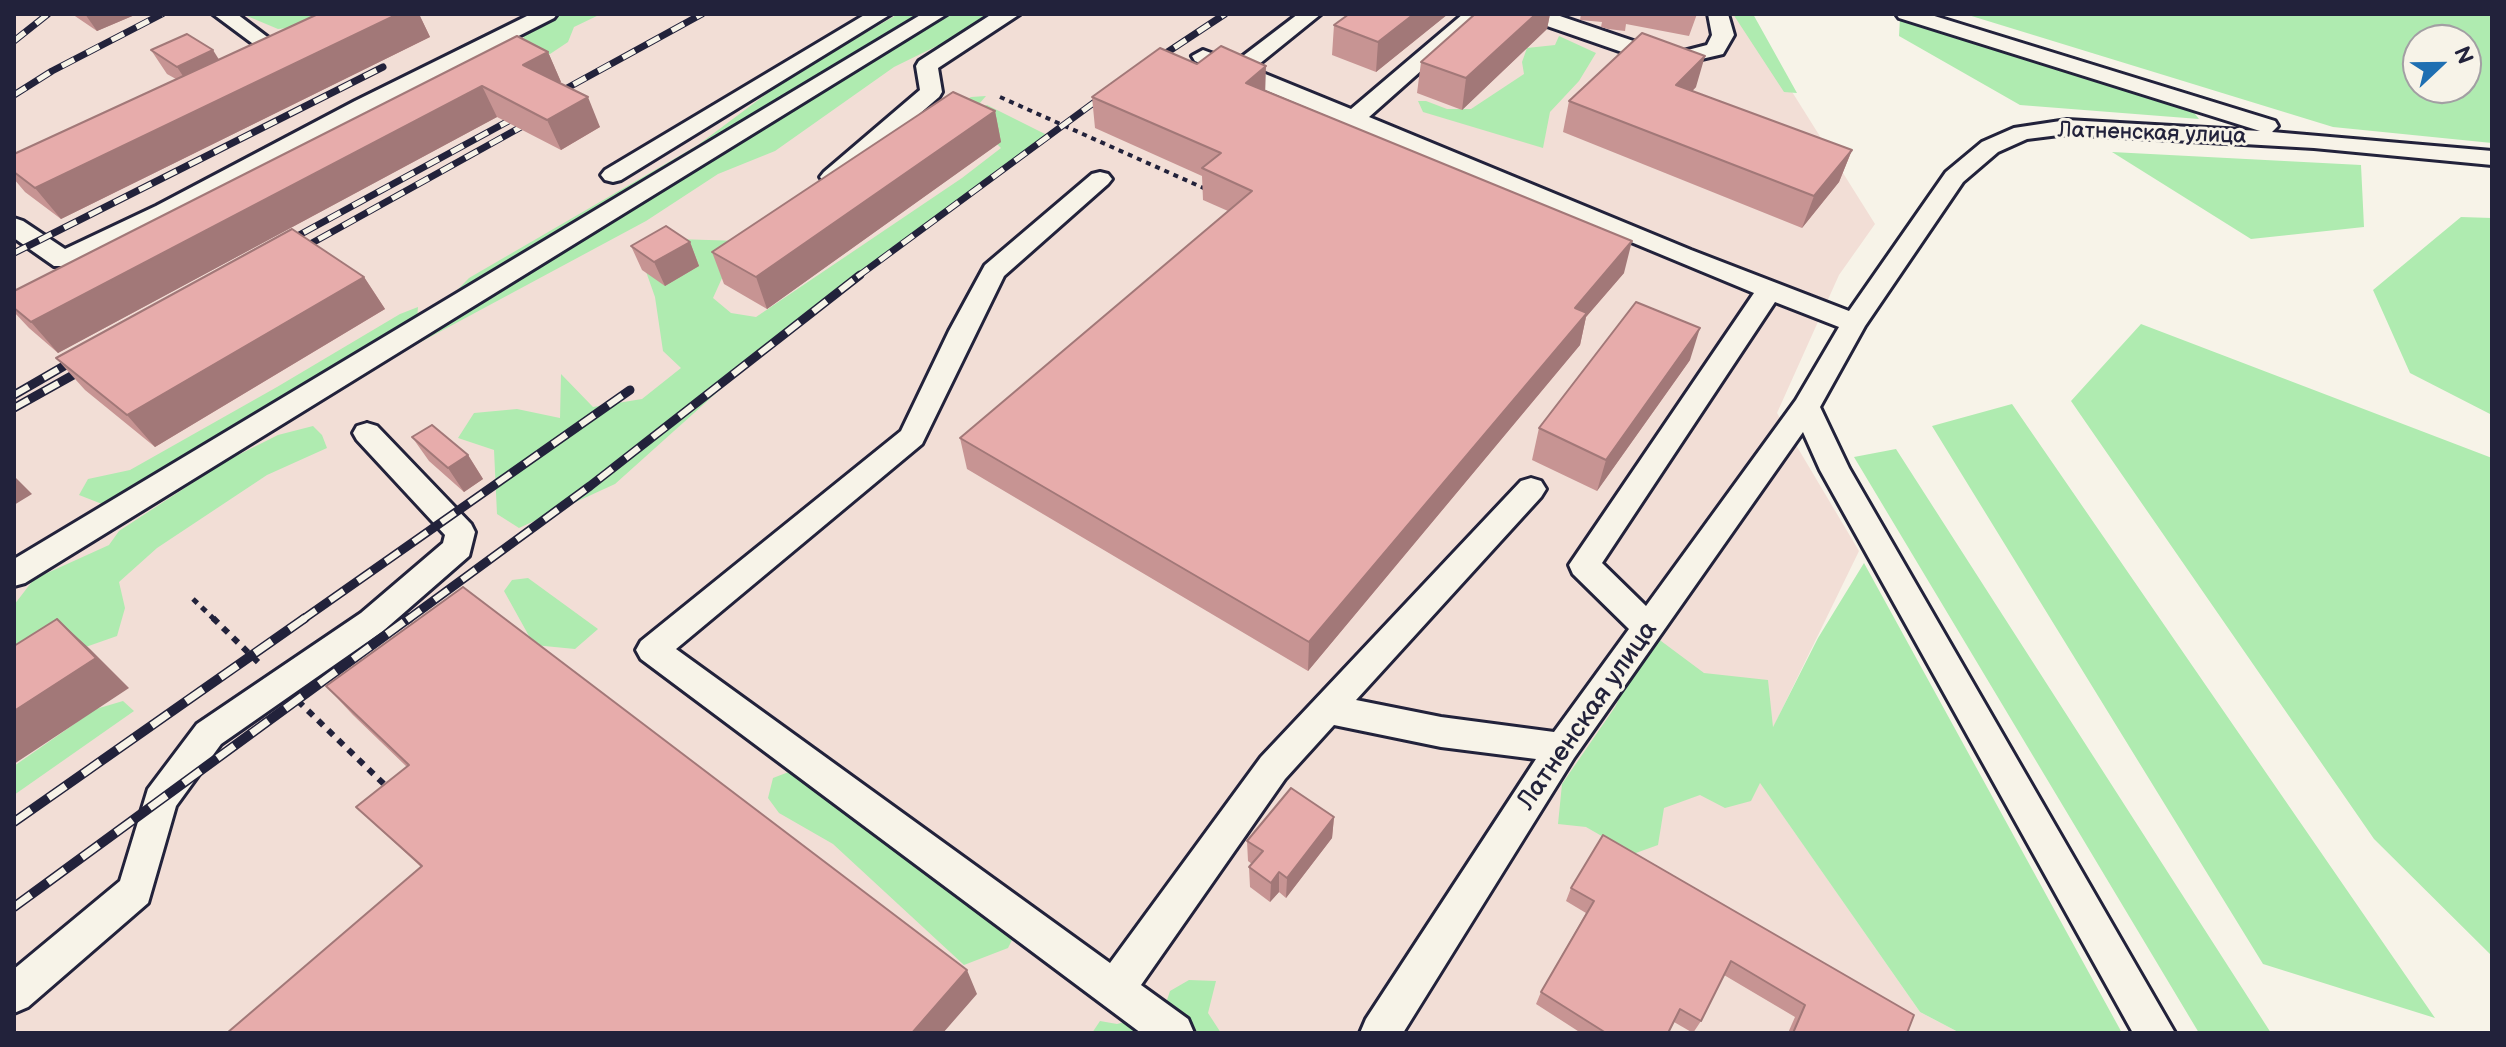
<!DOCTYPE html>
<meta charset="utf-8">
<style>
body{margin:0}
#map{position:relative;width:2506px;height:1047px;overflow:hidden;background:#f7f3e8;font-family:"Balsamiq Sans",sans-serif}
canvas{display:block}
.frame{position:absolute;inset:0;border:16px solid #22223b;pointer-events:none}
.north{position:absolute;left:2402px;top:24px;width:80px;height:80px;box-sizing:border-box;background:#f7f3e8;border:2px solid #a29fa3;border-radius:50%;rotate:68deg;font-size:22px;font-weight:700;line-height:32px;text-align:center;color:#22223b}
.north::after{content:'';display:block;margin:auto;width:28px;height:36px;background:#1f6fb2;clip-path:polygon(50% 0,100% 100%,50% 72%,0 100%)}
</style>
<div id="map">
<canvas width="2506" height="1047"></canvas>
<div class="frame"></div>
<div class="north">N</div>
</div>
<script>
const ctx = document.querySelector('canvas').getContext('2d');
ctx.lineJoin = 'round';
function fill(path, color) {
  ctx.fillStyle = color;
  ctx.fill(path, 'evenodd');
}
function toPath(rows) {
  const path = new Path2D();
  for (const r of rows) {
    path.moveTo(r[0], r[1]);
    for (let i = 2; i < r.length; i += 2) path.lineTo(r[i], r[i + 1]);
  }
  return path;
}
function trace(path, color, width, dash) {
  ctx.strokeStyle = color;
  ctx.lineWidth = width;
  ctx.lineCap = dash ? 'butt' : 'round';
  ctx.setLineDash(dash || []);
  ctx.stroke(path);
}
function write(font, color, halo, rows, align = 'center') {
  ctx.font = font + ' "Balsamiq Sans",sans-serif';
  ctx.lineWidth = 6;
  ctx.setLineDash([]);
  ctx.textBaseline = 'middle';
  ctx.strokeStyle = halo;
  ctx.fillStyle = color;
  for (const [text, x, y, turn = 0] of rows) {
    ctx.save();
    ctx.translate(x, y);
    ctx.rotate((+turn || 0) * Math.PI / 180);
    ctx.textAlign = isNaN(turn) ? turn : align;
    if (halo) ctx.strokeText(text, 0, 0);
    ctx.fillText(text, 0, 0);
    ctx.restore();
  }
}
const built = toPath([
 [14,14,1735,14,1789,87,1875,224,1839,275,1777,413,1859,551,1752,771,1920,1012,1960,1033,14,1033]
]);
const green = toPath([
 [251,14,323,14,297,27,278,29,247,16],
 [559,14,601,14,574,27,568,42,550,54,523,56,524,32],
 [898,14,1002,14,894,67,775,151,718,174,646,221,391,358,469,278,698,145,785,80],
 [1733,14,1753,14,1797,93,1784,92],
 [1965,14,2492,14,2492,143,2333,127],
 [2418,40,2466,40,2466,88,2418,88],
 [1900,18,2188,105,2199,119,2020,105,1899,36],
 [1559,36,1596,53,1579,81,1550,112,1543,148,1423,112,1418,101,1426,101,1447,109,1471,109,1524,74,1522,62,1527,48,1555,45],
 [986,96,979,104,727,267,713,298,731,313,756,317,962,178,1001,148,991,138,976,108,987,105,1047,135,792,325,615,484,519,528,497,514,494,450,458,438,474,413,517,409,560,418,561,374,593,407,642,399,681,368,663,351,655,297,643,263,676,239,741,241,953,108,971,97],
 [2112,152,2361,165,2364,227,2251,239],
 [2461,217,2492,218,2492,415,2410,373,2373,290],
 [418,307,417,319,136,494,102,504,79,495,88,479,130,470,277,387,400,314],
 [2141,324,2492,458,2492,956,2374,839,2071,401],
 [2012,404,2435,1018,2263,964,1932,426],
 [313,426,322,435,327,448,267,475,157,548,119,582,125,608,117,636,80,649,14,692,14,605,34,579,109,545,119,531,226,461,278,435],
 [1896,449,2271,1033,2199,1033,1854,457],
 [1864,563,2122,1033,1960,1033,1920,1012,1760,783,1751,801,1725,808,1700,795,1664,808,1658,845,1633,854,1586,827,1558,824,1562,784,1615,707,1635,666,1657,638,1704,673,1768,680,1773,727,1818,638],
 [528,578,598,629,575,649,534,645,504,591,512,580],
 [123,701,134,711,14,795,14,766,96,709],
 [799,768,1022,920,1008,948,964,965,833,844,779,813,768,798,773,778],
 [1189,980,1216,981,1208,1013,1221,1033,1092,1033,1100,1021,1117,1024,1163,1012,1170,991]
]);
const pathFar2 = toPath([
 [1000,97,1208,190]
]);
const pathFar1 = toPath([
 [193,599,215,620]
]);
const path = toPath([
 [213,618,262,666],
 [298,701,388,788]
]);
const minor = toPath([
 [213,14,237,14,270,39,266,43,252,43,213,14],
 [531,14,557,14,554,18,371,111,174,216,72,266,54,266,14,238,14,218,23,221,65,249,156,206,355,101,531,14],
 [866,14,891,14,621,180,613,182,605,180,601,175,605,170,866,14],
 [922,14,947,14,25,583,14,586,14,559,922,14],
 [992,14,1020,14,938,68,942,92,939,97,840,182,824,182,820,177,824,172,920,90,916,66,919,61,992,14],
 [1298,14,1321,14,1253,69,1351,109,1463,14,1485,14,1369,117,1691,250,1849,311,1946,172,1982,142,2014,128,2067,120,2260,131,1899,18,1896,14,1928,14,2275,121,2278,126,2272,132,2492,151,2492,165,2314,148,2067,134,2027,139,1998,152,1963,182,1865,326,1820,407,1849,468,2175,1033,2133,1033,1820,470,1803,432,1574,758,1403,1033,1360,1033,1366,1019,1536,759,1441,747,1334,725,1285,779,1141,985,1188,1019,1194,1033,1141,1033,641,659,636,650,641,641,901,431,949,331,985,265,1092,174,1100,172,1108,174,1112,179,1108,184,1004,276,922,444,676,649,1110,963,1261,757,1521,481,1531,478,1541,481,1546,489,1541,497,1356,700,1441,717,1554,732,1629,629,1573,574,1569,565,1754,293,1195,61,1192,56,1203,50,1235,62,1298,14],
 [1775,302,1839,327,1796,400,1646,606,1602,563,1775,302],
 [1521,14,1554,14,1657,49,1680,52,1707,45,1712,35,1708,14,1728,14,1734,35,1723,54,1680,64,1645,60,1524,18,1521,14],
 [367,423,377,426,471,524,475,532,469,556,383,631,221,744,176,806,148,903,28,1007,14,1013,14,969,120,881,148,789,197,724,361,613,443,543,445,535,357,440,353,433,357,426,367,423]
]);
const railFar2 = toPath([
 [14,41,48,14],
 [1151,63,1225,14],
 [14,95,52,71,162,14],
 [549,98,702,14],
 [279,246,525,112],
 [14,253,383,67],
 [294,253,539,117],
 [857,277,1111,90]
]);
const railFar1 = toPath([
 [14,395,83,355],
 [14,408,91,365],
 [302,620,630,390],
 [407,620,590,486,860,275]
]);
const rail = toPath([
 [14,822,305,618],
 [14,907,409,618]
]);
const wall = toPath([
 [72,14,137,14,97,31],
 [318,14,419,14,430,37,61,219,25,192,14,179,14,154,176,79,167,74,151,50,219,60],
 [1349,14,1448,14,1376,72,1332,55,1334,25],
 [1475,14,1550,14,1547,29,1462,110,1417,93,1421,62],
 [1581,14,1697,14,1689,36,1626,24,1625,31,1608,29,1601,27,1602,22,1580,20],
 [548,52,561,82,560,83,600,127,561,150,497,117,58,353,29,328,14,312,14,291],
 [1696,87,1692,91,1852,150,1839,182,1802,228,1563,132,1569,101],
 [1266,91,1624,273,1586,317,1580,345,1308,671,967,469,960,438,1228,211,1203,200,1202,176,1095,128,1092,97],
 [995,111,1001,142,767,309,724,284,712,252],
 [690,242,699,266,665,286,642,270,631,246],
 [364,277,385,309,155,447,85,390,56,358],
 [1690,360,1597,491,1532,460,1539,428],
 [412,437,468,455,483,479,464,492,429,461],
 [326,686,977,994,421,867,356,807,407,767,353,715],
 [1334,817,1332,838,1286,898,1279,892,1270,902,1250,887,1249,867,1252,864,1248,861,1247,841],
 [1571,888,1907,1033,1788,1033,1795,1017,1724,975,1701,1021,1693,1033,1674,1022,1668,1033,1581,1033,1536,1004,1541,992,1586,913,1566,901]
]);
const shadedWall = toPath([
 [85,14,137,14,97,31],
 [398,14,419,14,430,37,61,219,35,188],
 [1414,14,1448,14,1376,72,1378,42],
 [1536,14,1550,14,1547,29,1462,110,1466,78],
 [213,50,228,74,193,91,177,67],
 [548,52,561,82,537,95,523,65],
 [1705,56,1696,87,1668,116,1676,85],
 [1266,66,1265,97,1246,83],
 [482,86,497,117,58,353,31,322],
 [588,97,600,127,561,150,547,120],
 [995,111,1001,142,767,309,756,277],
 [1852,150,1839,182,1802,228,1814,196],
 [1632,241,1624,273,1586,317,1580,345,1308,671,1309,642,1575,308],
 [690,242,699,266,665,286,654,262],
 [364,277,385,309,155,447,127,415],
 [1700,328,1690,360,1597,491,1606,460],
 [468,455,483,479,464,492,448,468],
 [16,478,32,494,14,505,14,479],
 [57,619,90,649,129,688,14,764,14,711],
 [1334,817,1332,838,1286,898,1287,878],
 [1279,872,1279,892,1270,902,1271,883],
 [967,970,977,994,943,1033,912,1033]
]);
const building = toPath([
 [318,14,398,14,35,188,14,172,14,154,318,14],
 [1349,14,1414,14,1378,42,1334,25,1349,14],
 [1475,14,1536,14,1466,78,1421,62,1475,14],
 [1642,33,1705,56,1676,85,1852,150,1814,196,1569,101,1642,33],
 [187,34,213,50,177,67,151,50,187,34],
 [517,36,548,52,523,65,588,97,547,120,482,86,31,322,14,308,14,291,517,36],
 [1221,46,1266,66,1246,83,1632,241,1575,308,1587,313,1309,642,960,438,1252,191,1202,168,1221,153,1092,97,1160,48,1197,64,1221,46],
 [953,92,995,111,756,277,712,252,953,92],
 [666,226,690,242,654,262,631,246,666,226],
 [292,229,364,277,127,415,56,358,292,229],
 [1636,302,1700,328,1606,460,1539,428,1636,302],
 [432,425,468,455,448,468,412,437,432,425],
 [463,587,967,970,912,1033,227,1033,422,866,356,807,409,765,326,686,463,587],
 [57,619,96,658,14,711,14,646,57,619],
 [1291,788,1334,817,1287,878,1279,872,1271,883,1249,867,1263,851,1247,841,1291,788],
 [1603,835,1914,1015,1907,1033,1793,1033,1805,1005,1731,961,1701,1021,1680,1009,1668,1033,1606,1033,1541,992,1594,901,1571,888,1603,835]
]);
const farStreetnames = [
 ["Латненская улица",2152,134,2]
];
const streetNames = [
 ["Латненская улица",1588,716,-55]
];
fill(built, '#f2ded6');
fill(green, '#afebb0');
trace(minor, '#22223b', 6);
trace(pathFar2, '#22223b', 4, [5, 5]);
trace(pathFar1, '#22223b', 5, [6, 6]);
trace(path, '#22223b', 6, [7, 7]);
fill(minor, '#f7f3e8');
trace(railFar2, '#22223b', 7);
trace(railFar1, '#22223b', 9);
trace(rail, '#22223b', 10);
trace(railFar2, '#f7f3e8', 5, [14]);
trace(railFar1, '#f7f3e8', 6, [17]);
trace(rail, '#f7f3e8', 7, [21]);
fill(wall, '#c79493');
fill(shadedWall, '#a27878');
fill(building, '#e7acab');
trace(building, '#a27878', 2);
write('22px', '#22223b', '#f7f3e8', farStreetnames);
write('26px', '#22223b', '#f7f3e8', streetNames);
</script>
